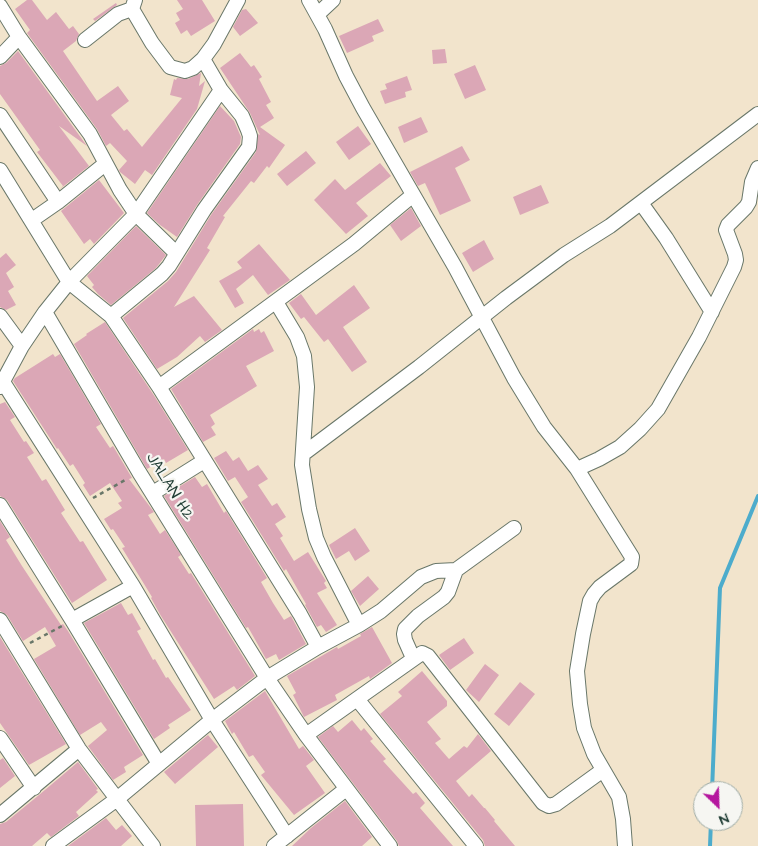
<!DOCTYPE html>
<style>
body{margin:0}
#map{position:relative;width:758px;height:846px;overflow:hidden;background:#f2e4cc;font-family:"Architects Daughter",sans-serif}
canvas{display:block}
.north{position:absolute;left:693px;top:781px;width:50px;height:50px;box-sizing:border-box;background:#f6f6f2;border:1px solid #a0aca6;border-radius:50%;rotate:156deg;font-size:14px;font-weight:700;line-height:20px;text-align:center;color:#1f3d34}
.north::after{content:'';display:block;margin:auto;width:18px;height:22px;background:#b5179e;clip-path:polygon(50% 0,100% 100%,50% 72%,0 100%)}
</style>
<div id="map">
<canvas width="758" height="846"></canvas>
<div class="north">N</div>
</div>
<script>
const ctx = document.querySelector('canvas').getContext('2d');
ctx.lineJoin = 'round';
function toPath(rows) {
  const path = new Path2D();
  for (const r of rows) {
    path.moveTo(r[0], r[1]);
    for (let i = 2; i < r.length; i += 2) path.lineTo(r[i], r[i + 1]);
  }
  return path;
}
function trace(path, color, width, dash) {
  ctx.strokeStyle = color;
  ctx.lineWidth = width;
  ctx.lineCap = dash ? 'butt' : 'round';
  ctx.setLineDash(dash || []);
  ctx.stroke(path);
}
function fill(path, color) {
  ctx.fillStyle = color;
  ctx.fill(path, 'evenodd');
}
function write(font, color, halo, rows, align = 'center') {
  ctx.font = font + ' "Architects Daughter",sans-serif';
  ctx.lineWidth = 4.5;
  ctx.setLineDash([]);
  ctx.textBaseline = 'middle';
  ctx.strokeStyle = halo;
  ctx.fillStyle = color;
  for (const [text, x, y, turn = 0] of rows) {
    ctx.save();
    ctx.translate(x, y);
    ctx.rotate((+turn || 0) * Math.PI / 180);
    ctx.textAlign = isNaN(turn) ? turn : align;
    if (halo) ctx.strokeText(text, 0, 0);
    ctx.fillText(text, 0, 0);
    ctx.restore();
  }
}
const stream = toPath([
 [712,791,720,588,758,496],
 [710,846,711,821]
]);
const building = toPath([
 [27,0,32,0,47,20,56,12,69,29,73,26,79,34,76,41,63,51,97,101,118,86,129,101,111,115,124,131,127,129,142,147,182,98,170,95,174,79,176,80,177,78,188,79,201,73,199,86,205,81,197,109,152,175,145,170,135,184,120,172,119,170,127,161,110,143,106,146,97,129,27,33,30,30,15,9],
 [177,0,202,0,215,21,191,36,187,30,181,34,175,23,180,20,176,13,183,9],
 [116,3,117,5,95,21,93,19],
 [246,9,258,23,240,36,233,27,242,10],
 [378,19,384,31,372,36,374,41,347,53,339,36],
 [445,49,447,63,433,64,432,50],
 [18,51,87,146,59,126,89,166,60,189,63,186,37,152,40,150,0,94,0,66,6,63],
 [240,53,251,67,254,65,262,77,259,79,271,102,266,105,274,118,260,127,285,145,269,168,267,166,254,183,251,181,223,216,225,217,207,248,210,250,174,307,194,296,222,330,205,342,200,336,177,357,157,369,123,318,168,281,176,272,211,215,256,152,258,134,260,135,250,113,220,68],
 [475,65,486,90,465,99,454,74],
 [407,76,412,90,405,92,406,97,385,104,380,91,387,89,385,84],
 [220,106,234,121,241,137,240,144,197,205,177,237,160,225,147,213],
 [421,117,428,132,404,143,398,127],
 [358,126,371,144,349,160,336,142],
 [462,146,470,160,455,168,471,201,440,215,425,183,418,186,410,172],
 [306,151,316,163,287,186,277,174],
 [380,163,391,176,356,203,368,216,346,234,314,200,335,179,345,190],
 [99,180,124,213,94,244,90,239,84,244,61,211],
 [541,185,549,203,520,215,513,197],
 [411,208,421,226,401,241,390,225],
 [136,226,166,255,156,268,111,305,98,294,92,287,94,285,87,276],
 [484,240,494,259,473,272,462,253],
 [259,244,290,280,268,295,253,275,236,289,244,303,235,308,219,281,242,268,237,262],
 [6,253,16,265,6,273,14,287,8,291,16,305,6,310,0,307,0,258],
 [354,285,370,308,343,327,367,362,352,372,328,339,324,342,304,317,301,319,289,303,301,294,316,315],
 [105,322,155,397,188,450,166,463,164,459,147,469,74,344,87,335,86,334],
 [253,329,254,332,259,329,261,333,264,331,274,351,246,366,257,386,210,415,215,424,211,427,216,435,203,442,171,389],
 [53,354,55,357,60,354,101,424,96,427,110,448,113,446,132,478,129,479,154,512,148,515,160,534,165,530,181,555,178,557,189,574,191,573,255,676,237,690,234,686,214,699,161,616,151,598,152,597,122,548,125,547,113,529,111,530,104,519,122,508,118,503,122,501,110,483,90,496,83,485,85,483,73,464,70,466,58,448,57,449,13,381,15,378],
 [5,402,15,417,10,420,24,442,26,441,34,453,27,457,42,481,46,479,65,510,61,513,80,542,83,541,107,580,72,603,7,500,0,496,0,404],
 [226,451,233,461,239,457,248,471,258,465,268,479,258,485,272,506,277,503,286,517,275,524,283,536,280,538,294,561,308,552,326,581,324,583,327,588,317,593,337,625,326,632,321,625,317,627,305,605,306,604,286,569,284,571,241,502,248,497,235,477,228,481,214,458],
 [195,477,202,487,207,484,224,513,226,511,267,578,261,582,273,603,284,620,291,616,306,644,279,660,276,654,266,659,248,627,246,628,164,496],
 [0,521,10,537,6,540,22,566,61,625,63,624,68,631,143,755,124,767,126,772,113,780,88,746,107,730,101,722,80,735,34,659,56,646,45,627,23,641,7,615,0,611],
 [355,528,370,551,355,561,349,551,336,559,329,545],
 [368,576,379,589,360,606,351,591],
 [121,603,128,615,132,613,141,629,137,631,153,660,155,659,166,678,168,677,191,710,168,725,170,728,154,739,84,623],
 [372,627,392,663,370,679,369,676,335,695,337,700,304,717,293,695,296,693,287,676,337,647,338,649,361,636,360,634],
 [0,637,66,744,29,765,0,723],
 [464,638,474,653,450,670,439,655],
 [485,664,499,675,479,702,466,690],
 [422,671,447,701,447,706,427,722,441,739,435,743,449,759,464,746,467,748,478,734,491,751,456,781,469,797,472,794,484,808,485,808,495,820,494,821,515,846,485,846,483,840,380,714,402,696,398,692],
 [520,682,535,694,509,726,494,714],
 [265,691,299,749,303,746,314,760,306,766,325,793,294,815,261,775,265,772,253,755,249,757,234,732,232,734,225,721],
 [352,720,361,731,364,728,373,739,370,741,386,759,383,761,413,794,416,792,425,803,420,808,453,846,399,846,397,841,318,737,333,726,338,732],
 [208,735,218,747,175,784,164,772],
 [3,758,15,776,0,788,0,760],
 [78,762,98,789,96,790,98,792,76,812,79,816,51,837,47,833,32,846,0,846,0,824,6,822,39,795],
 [345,801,372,837,362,846,292,846,311,828],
 [243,804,244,846,196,846,195,805],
 [106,818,116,830,122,825,132,836,121,846,68,846]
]);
const path = toPath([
 [93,498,127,479],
 [30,643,62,626]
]);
const minor = toPath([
 [135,0,132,9,152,43,170,67,185,71,193,68,203,59],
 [309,0,325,29,346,76,363,108,455,267,514,378,544,427,577,469,632,557,631,564,600,587,594,594,590,601,583,634,577,671,580,704,584,728,594,754,619,797,623,819,625,846],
 [0,6,19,37,90,134,120,190,136,214,176,253],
 [318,14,333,0],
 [85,40,118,14,132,9],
 [0,57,19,37],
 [0,115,58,202,105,164],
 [0,170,69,282,111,316,159,387,300,614,318,647],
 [641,203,666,238,712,312],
 [32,220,58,202],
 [45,312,139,472,267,678,306,735,390,846],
 [0,316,22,346],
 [111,316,162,274,169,266,204,210,249,147,250,136,248,130,242,116,221,90],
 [3,382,133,586,212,720,287,836],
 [0,387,22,346,45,312,69,282,136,214,221,90,203,59,214,44,238,0],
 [159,387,354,244,413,195],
 [303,454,419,367,506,298,564,255,610,226,758,114],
 [577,469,599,459,620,447,640,429,658,409,699,337,734,267,736,260,735,254,726,230,728,225,746,207,749,202,752,182,758,168],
 [153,493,204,461],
 [0,505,72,620,159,764],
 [0,620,79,749,117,799,53,846],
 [72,620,133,586],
 [359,625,381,611,421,577,436,571,456,570,514,528],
 [413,658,405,640,404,634,405,629,418,616,444,597,448,592,456,570],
 [357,699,476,846],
 [306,735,422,653,428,656,543,803,549,806,556,804,603,770],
 [0,738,34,788],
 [0,815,79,749],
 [153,846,117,799,212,720,267,678,318,647,359,625,324,557,316,538,309,509,302,465,307,387,304,356,297,337,276,302],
 [274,846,346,789]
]);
const streetNames = [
 ["JALAN H2",169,487,58]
];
trace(stream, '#4daccc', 4);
fill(building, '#dba7b6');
trace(minor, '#697769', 16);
trace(path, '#697769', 2.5, [4, 4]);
trace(minor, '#fff', 14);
write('16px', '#1f3d34', '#f6f6f2', streetNames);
</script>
